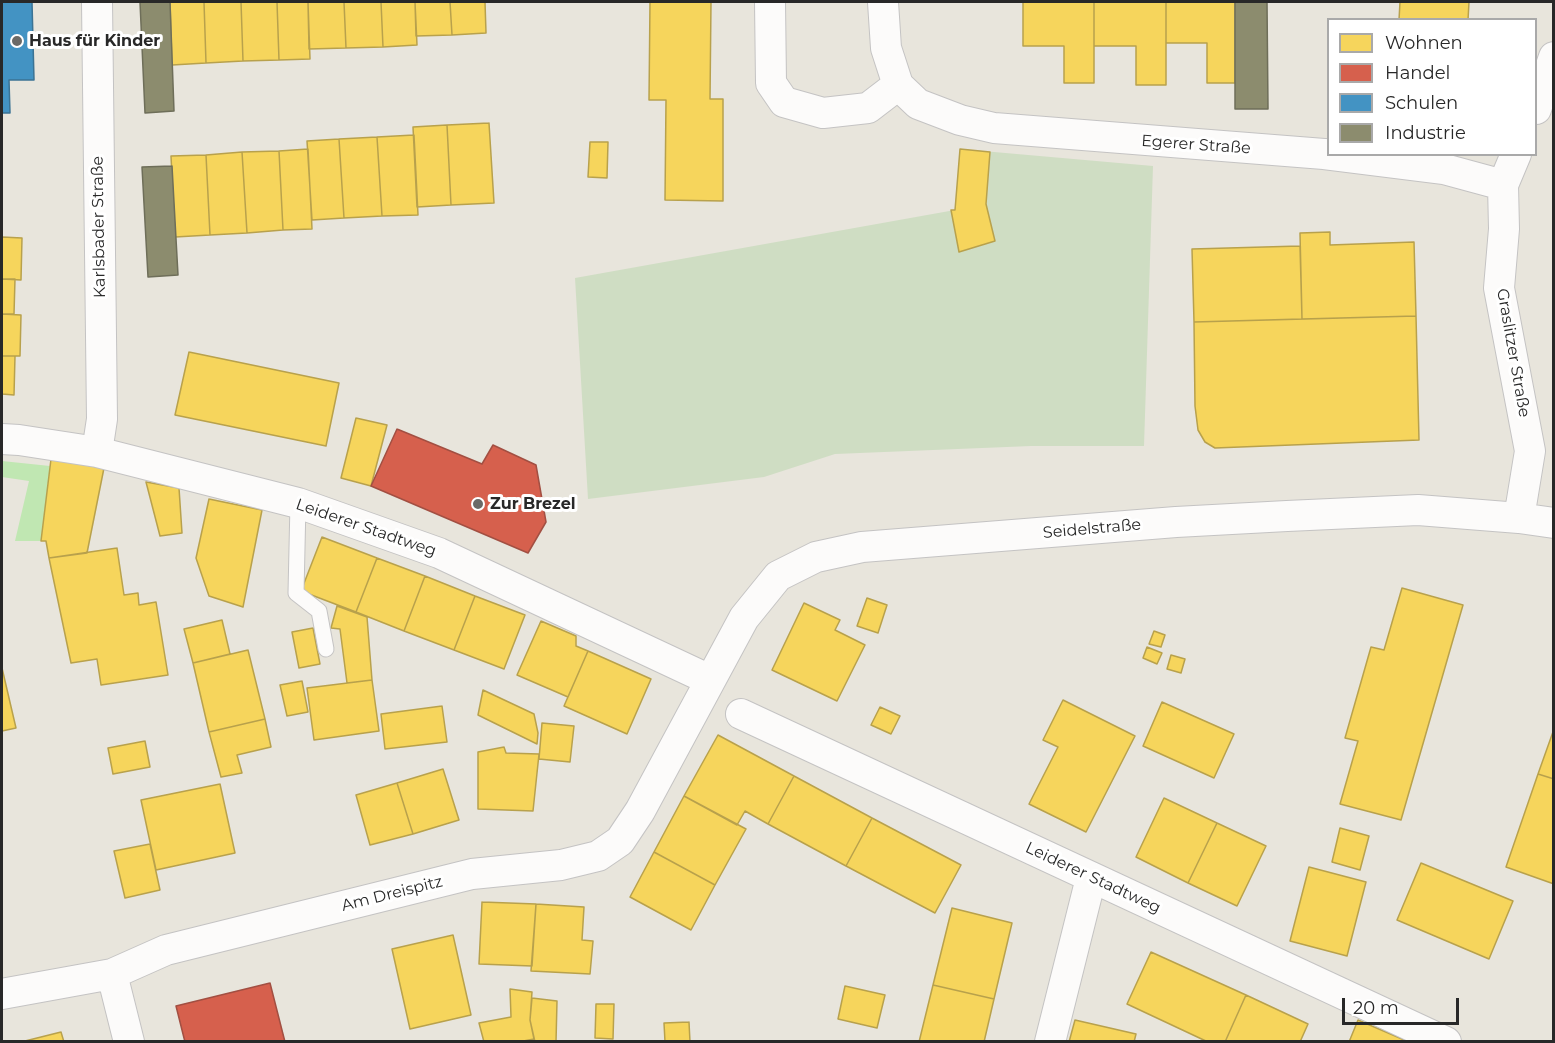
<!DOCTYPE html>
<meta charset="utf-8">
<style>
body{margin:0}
#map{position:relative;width:1555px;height:1043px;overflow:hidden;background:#e8e5dc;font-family:Montserrat,sans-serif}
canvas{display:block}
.frame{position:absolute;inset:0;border:3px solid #282828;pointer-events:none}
.legend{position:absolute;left:1327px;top:18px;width:210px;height:138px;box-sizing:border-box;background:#fff;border:2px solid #a9a9a9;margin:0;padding:8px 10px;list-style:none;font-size:18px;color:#282828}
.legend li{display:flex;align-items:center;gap:12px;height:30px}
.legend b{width:30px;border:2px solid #a9a9a9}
.scale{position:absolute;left:1342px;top:998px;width:117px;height:27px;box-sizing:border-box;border:3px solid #282828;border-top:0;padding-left:8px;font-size:18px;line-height:21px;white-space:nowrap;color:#282828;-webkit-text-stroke:4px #fff;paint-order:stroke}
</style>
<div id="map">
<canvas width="1555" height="1043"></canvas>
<div class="frame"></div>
<ul class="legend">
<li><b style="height:16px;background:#f6d55c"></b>Wohnen</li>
<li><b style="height:16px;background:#d6604d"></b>Handel</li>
<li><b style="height:16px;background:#4393c3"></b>Schulen</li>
<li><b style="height:16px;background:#8c8c6e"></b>Industrie</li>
</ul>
<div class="scale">20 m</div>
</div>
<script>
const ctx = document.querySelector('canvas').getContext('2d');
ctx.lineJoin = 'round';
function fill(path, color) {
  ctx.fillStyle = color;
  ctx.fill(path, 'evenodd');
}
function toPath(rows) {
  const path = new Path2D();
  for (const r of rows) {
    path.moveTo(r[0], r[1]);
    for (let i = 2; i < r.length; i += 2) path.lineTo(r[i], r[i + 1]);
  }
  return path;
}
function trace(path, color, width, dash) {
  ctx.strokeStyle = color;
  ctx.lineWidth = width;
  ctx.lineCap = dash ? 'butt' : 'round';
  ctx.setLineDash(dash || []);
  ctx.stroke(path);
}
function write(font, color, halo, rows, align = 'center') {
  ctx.font = font + ' Montserrat,sans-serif';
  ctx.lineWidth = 6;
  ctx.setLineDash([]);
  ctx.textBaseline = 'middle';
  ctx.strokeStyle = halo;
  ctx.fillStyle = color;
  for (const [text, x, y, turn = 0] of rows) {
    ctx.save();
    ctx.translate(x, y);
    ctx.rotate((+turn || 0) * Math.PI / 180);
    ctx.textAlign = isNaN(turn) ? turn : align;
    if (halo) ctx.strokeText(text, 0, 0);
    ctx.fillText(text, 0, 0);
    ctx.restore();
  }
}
const green = toPath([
 [2,461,50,466,41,541,15,541,29,481,2,477]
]);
const cemetery = toPath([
 [960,149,1153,166,1144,446,1031,446,835,454,764,477,588,499,575,278,955,210]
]);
const homes = toPath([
 [170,2,204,2,206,63,172,65,170,2],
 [204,2,241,2,243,61,206,63,204,2],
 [241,2,277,2,279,60,243,61,241,2],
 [277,2,308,2,310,59,279,60,277,2],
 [308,2,344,2,346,48,309,49,308,2],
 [344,2,381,2,383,47,346,48,344,2],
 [381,2,415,2,417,45,383,47,381,2],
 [415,2,450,2,452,35,416,36,415,2],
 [450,2,485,2,486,33,452,35,450,2],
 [650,2,711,2,710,99,723,99,723,201,665,200,666,100,649,100,650,2],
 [1023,2,1094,2,1094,83,1064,83,1064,46,1023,46,1023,2],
 [1094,2,1166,2,1166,85,1136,85,1136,46,1094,46,1094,2],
 [1166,2,1235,2,1235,83,1207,83,1207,43,1166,43,1166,2],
 [1400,2,1469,2,1468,20,1399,20,1400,2],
 [489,123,494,203,451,205,447,125,489,123],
 [447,125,451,205,417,207,413,127,447,125],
 [414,135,418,215,382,216,377,137,414,135],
 [377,137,382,216,344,218,339,139,377,137],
 [339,139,344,218,312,220,307,141,339,139],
 [590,142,608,142,607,178,588,177,590,142],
 [308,149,312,229,283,230,279,151,308,149],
 [960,149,990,152,986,204,995,241,959,252,951,210,955,210,960,149],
 [279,151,283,230,247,233,242,152,279,151],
 [242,152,247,233,210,235,206,155,242,152],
 [206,155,210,235,175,237,171,156,206,155],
 [1330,232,1330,245,1414,242,1416,316,1302,319,1300,233,1330,232],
 [2,237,22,238,21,280,2,279,2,237],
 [1300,246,1302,319,1194,322,1192,249,1300,246],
 [2,279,15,279,14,314,2,314,2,279],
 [2,314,21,315,20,356,2,356,2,314],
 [1416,316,1419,440,1215,448,1205,442,1198,430,1195,406,1194,322,1416,316],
 [189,352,339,383,326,446,175,415,189,352],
 [2,356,15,356,14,395,2,394,2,356],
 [356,418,387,425,371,486,341,478,356,418],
 [51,459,104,468,87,553,49,558,46,541,41,541,51,459],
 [146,482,179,488,182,533,160,536,146,482],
 [209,499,262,510,243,607,209,596,196,558,209,499],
 [322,537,377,558,356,612,301,591,322,537],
 [117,548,124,595,138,593,139,605,156,602,168,675,101,685,97,659,71,663,49,558,117,548],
 [377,558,425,576,404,631,356,612,377,558],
 [425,576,475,596,454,650,404,631,425,576],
 [1402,588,1463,605,1401,820,1340,804,1358,741,1345,738,1371,647,1384,650,1402,588],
 [475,596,525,615,504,669,454,650,475,596],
 [867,598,887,605,878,633,857,626,867,598],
 [804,603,840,620,835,630,865,645,837,701,772,670,804,603],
 [337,606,367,617,372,680,347,683,340,629,331,628,337,606],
 [222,620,230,654,193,663,184,629,222,620],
 [541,621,576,636,576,646,588,651,568,697,517,675,541,621],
 [313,628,320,664,299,668,292,632,313,628],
 [1154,631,1165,635,1161,647,1149,644,1154,631],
 [1147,647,1162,653,1157,664,1143,658,1147,647],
 [248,650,265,719,209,732,193,663,248,650],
 [588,651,651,679,627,734,564,706,588,651],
 [1171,655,1185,659,1181,673,1167,669,1171,655],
 [2,668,16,728,2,731,2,668],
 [372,680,379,731,314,740,307,688,372,680],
 [302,681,308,712,287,716,280,685,302,681],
 [483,690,534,714,538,733,537,744,478,715,483,690],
 [1063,700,1135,736,1086,832,1029,804,1058,747,1043,740,1063,700],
 [1162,702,1234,734,1214,778,1143,746,1162,702],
 [442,706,447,742,385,749,381,714,442,706],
 [880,707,900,716,891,734,871,725,880,707],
 [265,719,271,747,237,755,242,773,221,777,209,732,265,719],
 [542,723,574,726,570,762,539,759,542,723],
 [1554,729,1554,779,1538,774,1554,729],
 [718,735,794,776,768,824,745,811,737,825,684,796,718,735],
 [145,741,150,767,113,774,108,748,145,741],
 [504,747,506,753,539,754,533,811,478,809,478,752,504,747],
 [443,769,459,820,413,834,397,783,443,769],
 [1538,774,1554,779,1554,884,1506,867,1538,774],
 [794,776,872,818,846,866,768,824,794,776],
 [397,783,413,834,370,845,356,795,397,783],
 [220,784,235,853,156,870,141,800,220,784],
 [684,796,746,829,715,885,654,852,684,796],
 [1164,798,1217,823,1188,883,1136,857,1164,798],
 [872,818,961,865,935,913,846,866,872,818],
 [1217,823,1266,846,1237,906,1188,883,1217,823],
 [1340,828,1369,836,1360,870,1332,862,1340,828],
 [150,844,160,890,125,898,114,851,150,844],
 [654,852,715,885,691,930,630,897,654,852],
 [1421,863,1513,901,1489,959,1397,920,1421,863],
 [1309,867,1366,882,1347,956,1290,941,1309,867],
 [482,902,536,904,532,966,479,964,482,902],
 [536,904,584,907,582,940,593,941,590,974,531,971,536,904],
 [952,908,1012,923,994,999,933,985,952,908],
 [453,935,471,1015,410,1029,392,949,453,935],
 [1151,952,1246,995,1225,1042,1208,1042,1127,1004,1151,952],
 [933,985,994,999,984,1042,919,1042,933,985],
 [845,986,885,995,877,1028,838,1019,845,986],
 [510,989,532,992,530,1020,534,1039,518,1042,484,1042,479,1023,511,1017,510,989],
 [1246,995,1308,1024,1300,1042,1225,1042,1246,995],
 [532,998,557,1001,556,1042,535,1042,530,1020,532,998],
 [596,1004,614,1004,613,1039,595,1038,596,1004],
 [1075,1020,1136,1034,1134,1042,1069,1042,1075,1020],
 [1358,1020,1409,1042,1349,1042,1358,1020],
 [689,1022,690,1042,665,1042,664,1023,689,1022],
 [61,1032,64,1042,21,1042,61,1032]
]);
const shops = toPath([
 [397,429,482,464,493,445,536,465,546,522,528,553,371,486,397,429],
 [270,983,285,1042,185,1042,176,1006,270,983]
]);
const schools = toPath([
 [2,2,32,2,34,80,9,80,10,113,2,113,2,2]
]);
const industry = toPath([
 [140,2,170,2,174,111,145,113,140,2],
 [1235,2,1267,2,1268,109,1235,109,1235,2],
 [172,166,178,275,148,277,142,167,172,166]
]);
const lane = toPath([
 [298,503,296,593,319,611,326,649]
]);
const street = toPath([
 [97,2,102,419,97,452],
 [770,2,771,83,784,102,823,113,868,108,898,85],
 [883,2,886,48,898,85,918,104,960,120,994,128,1324,154,1444,169,1503,185],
 [1536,109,1554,57],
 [1516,154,1503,185,1504,229,1499,288,1530,451,1519,518],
 [2,439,19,440,97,452,298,503,439,553,710,680],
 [741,714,1446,1042],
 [112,974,129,1042],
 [2,994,112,974,166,950,472,874,561,865,598,856,620,841,640,811,744,618,778,576,816,557,862,547,1176,522,1287,516,1418,510,1519,518,1554,523],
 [1050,1042,1091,878]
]);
const markers = [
 [17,41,6,"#6b6a67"],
 [478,504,6,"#6b6a67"]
];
const poiNames = [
 ["Haus für Kinder",29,41],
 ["Zur Brezel",490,504]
];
const streetNames = [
 ["Egerer Straße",1196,145,4],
 ["Karlsbader Straße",99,227,-91],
 ["Graslitzer Straße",1513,353,80],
 ["Leiderer Stadtweg",366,528,19],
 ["Seidelstraße",1092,529,-5],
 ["Leiderer Stadtweg",1093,878,25],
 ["Am Dreispitz",392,894,-14]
];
fill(green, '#c0e7b2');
fill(cemetery, '#cfddc3');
fill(homes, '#f6d55c');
trace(homes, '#b8a14c', 1.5);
fill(shops, '#d6604d');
trace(shops, '#a24f42', 1.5);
fill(schools, '#4393c3');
trace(schools, '#3b7394', 1.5);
fill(industry, '#8c8c6e');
trace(industry, '#6e6e59', 1.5);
trace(lane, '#c4c3c3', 17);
trace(street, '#c4c3c3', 32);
trace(lane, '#fcfbfa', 15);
trace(street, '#fcfbfa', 30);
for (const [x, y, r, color] of markers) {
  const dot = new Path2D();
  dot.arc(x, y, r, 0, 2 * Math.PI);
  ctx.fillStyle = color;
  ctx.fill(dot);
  trace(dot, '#fff', 2);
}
write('bold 16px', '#282828', '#fff', poiNames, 'left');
write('16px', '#282828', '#fff', streetNames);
</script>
